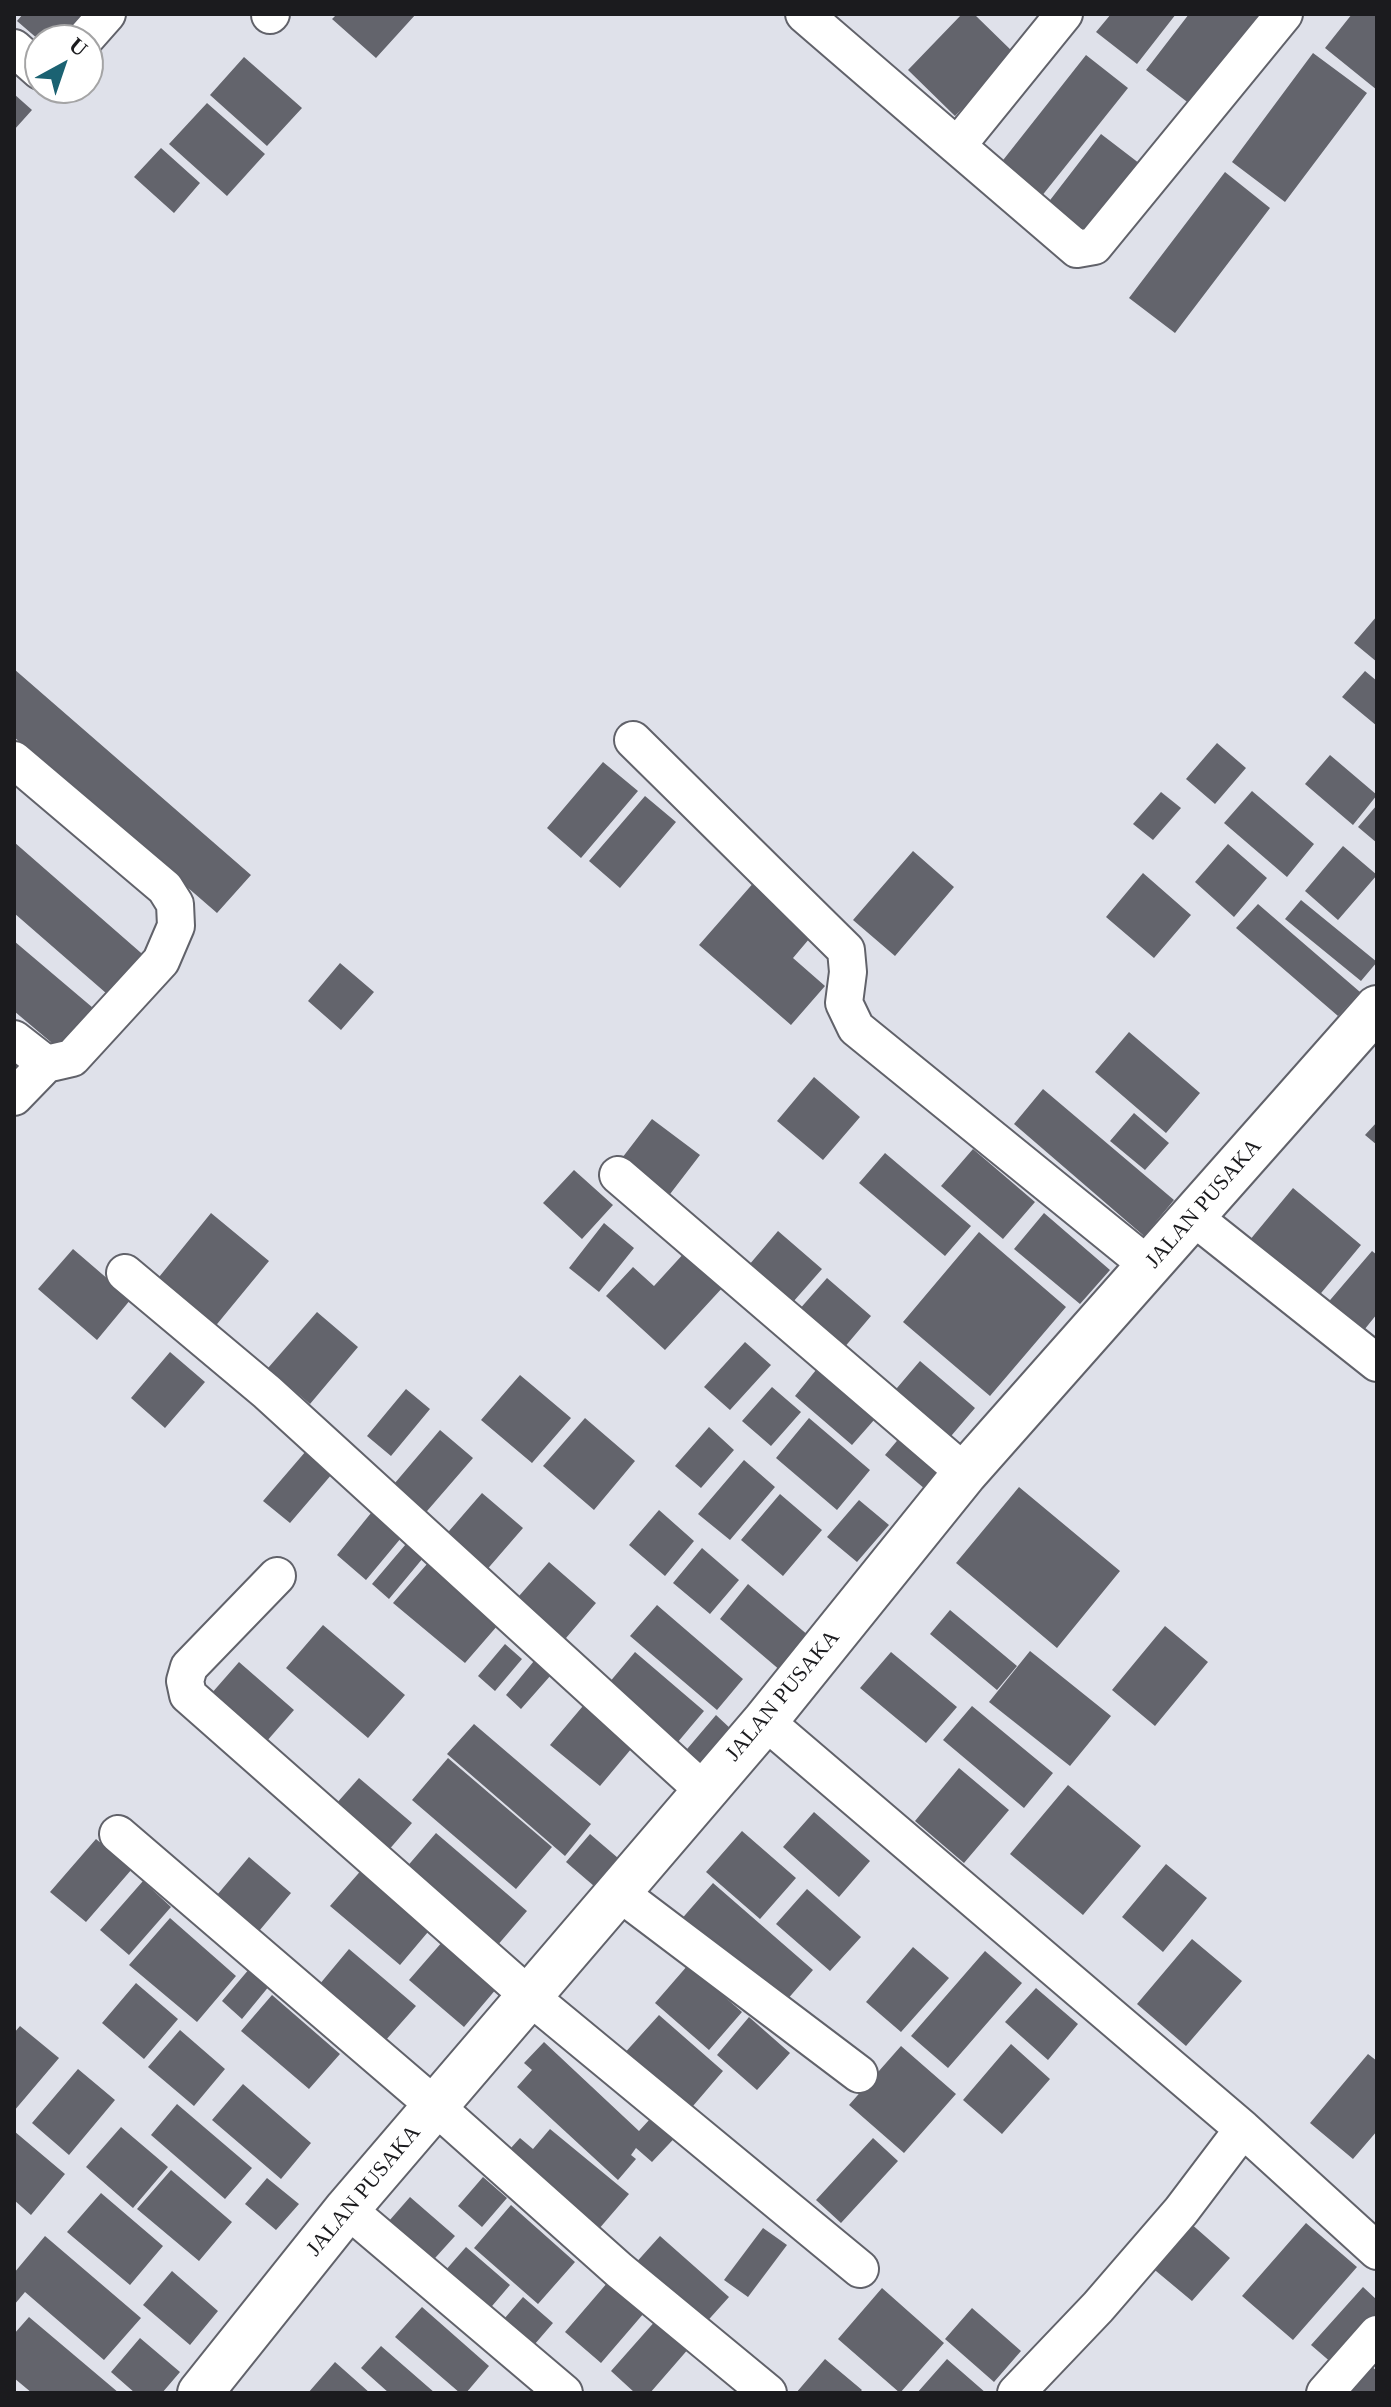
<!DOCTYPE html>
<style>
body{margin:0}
#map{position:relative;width:1391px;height:2407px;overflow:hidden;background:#dfe1ea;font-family:"Times New Roman",serif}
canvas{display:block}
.frame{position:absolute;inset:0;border:16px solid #1b1b1e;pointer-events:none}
.north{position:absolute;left:24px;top:24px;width:80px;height:80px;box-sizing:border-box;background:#fff;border:2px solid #a4a4a5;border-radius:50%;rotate:40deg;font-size:22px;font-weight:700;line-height:32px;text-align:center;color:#1b1b1e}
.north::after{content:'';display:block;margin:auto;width:28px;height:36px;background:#1b6272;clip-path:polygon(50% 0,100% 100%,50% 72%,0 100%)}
</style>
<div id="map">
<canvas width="1391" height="2407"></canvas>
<div class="frame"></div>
<div class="north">U</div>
</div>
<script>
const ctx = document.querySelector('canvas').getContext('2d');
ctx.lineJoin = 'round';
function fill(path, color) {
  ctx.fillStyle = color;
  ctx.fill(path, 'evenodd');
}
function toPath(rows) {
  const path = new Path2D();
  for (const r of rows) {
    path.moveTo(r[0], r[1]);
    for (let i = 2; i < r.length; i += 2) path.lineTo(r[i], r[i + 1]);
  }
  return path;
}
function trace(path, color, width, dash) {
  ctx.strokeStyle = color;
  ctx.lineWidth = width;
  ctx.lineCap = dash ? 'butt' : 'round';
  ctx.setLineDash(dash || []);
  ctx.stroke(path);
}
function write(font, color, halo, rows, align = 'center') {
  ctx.font = font + ' "Times New Roman",serif';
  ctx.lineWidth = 8;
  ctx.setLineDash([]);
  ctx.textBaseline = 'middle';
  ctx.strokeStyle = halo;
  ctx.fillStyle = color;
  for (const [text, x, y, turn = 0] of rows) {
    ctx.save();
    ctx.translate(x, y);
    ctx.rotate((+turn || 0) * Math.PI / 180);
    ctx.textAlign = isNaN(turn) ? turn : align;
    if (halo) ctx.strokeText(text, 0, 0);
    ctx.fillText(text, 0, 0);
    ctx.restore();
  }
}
const building = toPath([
 [23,14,97,14,74,40,39,40,17,21],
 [337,14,416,14,376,58,332,19],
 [962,14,974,14,1015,54,955,116,908,70],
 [1111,14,1176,14,1137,64,1096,32],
 [1189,14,1269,14,1195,108,1146,70],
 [1352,14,1377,14,1377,90,1325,48],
 [1313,53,1367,93,1285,202,1232,162],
 [1086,55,1128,88,1041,197,1000,164],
 [244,57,302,108,267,146,210,95],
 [14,94,32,110,14,130],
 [207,103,265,154,227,196,169,144],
 [1101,134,1148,170,1091,244,1044,208],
 [161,148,200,183,174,213,134,177],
 [1225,172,1270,208,1175,333,1129,298],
 [1377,616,1377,662,1354,643],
 [14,669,251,875,217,913,14,737],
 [1365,671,1377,681,1377,726,1342,697],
 [1217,743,1246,768,1215,804,1186,779],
 [1330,755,1377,795,1353,825,1305,784],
 [603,762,638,791,581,858,547,828],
 [1252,791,1314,844,1287,877,1224,823],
 [1161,792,1181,808,1153,840,1133,824],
 [645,796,676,822,620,888,589,861],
 [1377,805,1377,843,1358,827],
 [14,842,148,959,114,1000,14,913],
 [1228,844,1267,878,1234,917,1195,882],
 [1343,846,1377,875,1338,920,1305,891],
 [913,851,954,887,895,956,853,920],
 [763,872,815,932,793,958,825,986,791,1025,699,945],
 [1143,873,1191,915,1154,958,1106,917],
 [1301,900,1377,962,1361,981,1285,919],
 [1258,904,1360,992,1338,1016,1236,928],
 [14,941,99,1013,65,1054,14,1011],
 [340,963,374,992,341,1030,308,1001],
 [1129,1032,1200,1093,1166,1133,1095,1072],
 [814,1077,860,1117,823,1160,777,1121],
 [1043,1089,1174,1200,1144,1236,1014,1124],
 [1134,1113,1169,1143,1145,1170,1110,1141],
 [652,1119,700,1155,667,1198,619,1162],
 [1377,1122,1377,1145,1365,1135],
 [973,1149,1035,1202,1003,1239,941,1186],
 [885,1153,971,1226,945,1256,859,1183],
 [574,1170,613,1205,582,1239,543,1203],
 [1293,1188,1361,1245,1317,1298,1249,1241],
 [211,1213,269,1261,213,1329,155,1282],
 [1044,1213,1110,1270,1080,1304,1014,1249],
 [604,1223,634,1248,599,1292,569,1268],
 [778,1231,822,1269,793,1302,749,1265],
 [979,1232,1066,1307,990,1396,903,1322],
 [73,1249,131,1299,97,1340,38,1289],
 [686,1251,724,1286,665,1350,606,1296,633,1267,654,1286],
 [1372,1251,1377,1255,1377,1314,1360,1335,1325,1306],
 [827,1278,871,1316,843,1349,798,1311],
 [317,1312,358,1347,310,1404,268,1368],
 [745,1342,771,1365,730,1410,704,1387],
 [170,1352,205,1382,165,1428,131,1398],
 [920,1361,975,1408,946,1442,891,1395],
 [816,1370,874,1420,852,1445,795,1396],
 [520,1375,571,1418,532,1463,481,1420],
 [772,1387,801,1412,771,1446,742,1421],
 [406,1389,430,1409,391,1456,367,1436],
 [585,1418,635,1461,594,1510,543,1466],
 [809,1418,870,1470,837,1510,776,1458],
 [709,1427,734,1450,701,1488,675,1466],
 [907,1429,954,1469,932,1495,885,1455],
 [440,1430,473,1458,421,1518,389,1490],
 [306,1451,332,1474,290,1523,263,1501],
 [744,1460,775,1487,730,1540,698,1514],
 [1019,1487,1120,1571,1057,1648,956,1563],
 [482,1493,523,1528,484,1573,443,1538],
 [780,1494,822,1530,783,1576,741,1540],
 [859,1500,889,1525,857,1562,827,1537],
 [659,1510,694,1541,665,1576,629,1545],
 [371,1513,401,1538,366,1580,337,1555],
 [406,1544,423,1558,389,1599,372,1584],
 [702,1548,739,1580,710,1614,673,1583],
 [549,1562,596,1603,560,1645,512,1604],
 [427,1564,498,1625,465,1663,393,1603],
 [748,1584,809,1636,781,1671,720,1619],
 [657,1605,743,1679,717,1710,630,1636],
 [950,1610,1017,1666,997,1690,930,1634],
 [323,1625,405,1695,368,1738,286,1668],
 [1165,1626,1208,1662,1155,1726,1112,1690],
 [505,1644,522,1659,495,1691,478,1676],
 [1030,1651,1111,1716,1070,1766,989,1702],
 [635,1652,704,1711,672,1749,603,1690],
 [891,1652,957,1707,926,1743,860,1688],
 [534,1661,551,1675,521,1709,506,1695],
 [239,1662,294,1710,266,1742,211,1694],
 [588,1700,637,1742,600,1786,550,1745],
 [972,1706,1053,1773,1024,1808,943,1740],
 [716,1715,732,1730,698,1769,682,1755],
 [474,1724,591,1824,565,1856,447,1754],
 [448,1758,552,1847,516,1889,412,1800],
 [959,1768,1009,1810,964,1863,915,1821],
 [359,1778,412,1823,381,1859,328,1813],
 [1068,1785,1141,1846,1083,1915,1010,1854],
 [814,1812,870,1861,839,1897,783,1847],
 [742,1831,796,1878,760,1919,706,1872],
 [436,1833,527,1911,490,1954,399,1876],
 [590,1834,618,1858,594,1886,566,1862],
 [96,1839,132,1869,86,1922,50,1892],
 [249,1857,291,1893,254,1937,212,1901],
 [1166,1864,1207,1898,1163,1952,1122,1917],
 [364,1867,433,1926,400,1965,330,1906],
 [143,1881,171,1907,129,1955,100,1930],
 [713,1883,813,1970,779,2009,679,1922],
 [807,1889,861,1937,830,1971,776,1924],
 [170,1918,236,1976,197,2022,129,1965],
 [1192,1939,1242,1981,1186,2046,1137,2004],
 [443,1941,497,1988,464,2027,409,1980],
 [913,1947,949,1978,901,2032,866,2002],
 [349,1949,416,2006,385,2041,319,1985],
 [985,1951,1022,1983,948,2068,911,2036],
 [688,1965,742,2012,709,2050,655,2003],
 [250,1968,270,1985,242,2019,222,2001],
 [136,1983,178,2019,144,2059,102,2023],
 [1036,1988,1078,2024,1048,2060,1005,2022],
 [272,1995,340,2054,309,2089,241,2031],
 [659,2015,723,2071,687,2113,622,2056],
 [749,2017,790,2053,757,2090,717,2055],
 [20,2026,59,2058,14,2111,14,2033],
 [180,2030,225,2069,194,2106,148,2067],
 [544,2042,639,2131,661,2107,684,2128,652,2162,636,2148,631,2155,636,2159,618,2180,517,2087,532,2070,524,2063],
 [1011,2044,1050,2079,1002,2134,963,2100],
 [901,2046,956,2094,904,2153,849,2105],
 [1368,2054,1377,2061,1377,2131,1353,2159,1310,2123],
 [78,2069,115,2100,69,2155,32,2123],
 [243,2084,311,2143,281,2179,212,2120],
 [177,2104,252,2168,225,2199,151,2135],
 [121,2127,168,2167,133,2208,86,2167],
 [550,2129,629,2194,592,2237,500,2160,520,2138,533,2149],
 [14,2131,65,2174,31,2215,14,2200],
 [873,2138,898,2161,841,2223,816,2200],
 [171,2170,232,2222,199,2261,137,2209],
 [483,2177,507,2198,482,2227,458,2206],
 [267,2178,299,2204,276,2230,245,2204],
 [101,2193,163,2246,130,2285,67,2232],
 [410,2197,455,2236,426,2268,382,2229],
 [511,2205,575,2262,538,2304,474,2248],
 [1189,2222,1230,2258,1192,2301,1150,2266],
 [1306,2223,1357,2267,1293,2340,1242,2296],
 [763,2228,787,2245,748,2297,724,2280],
 [45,2236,141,2318,104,2360,25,2292,14,2305,14,2273],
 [660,2236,729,2297,702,2327,633,2266],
 [466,2247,510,2285,481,2319,437,2280],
 [172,2271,218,2311,190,2345,143,2305],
 [608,2282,644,2313,601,2363,565,2332],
 [1363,2287,1377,2300,1377,2315,1333,2364,1311,2345],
 [882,2288,944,2343,900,2393,838,2339],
 [523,2297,553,2323,528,2352,498,2326],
 [422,2307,489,2366,466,2393,460,2393,395,2337],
 [972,2308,1021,2351,994,2382,945,2339],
 [29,2317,119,2393,32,2393,14,2378,14,2334],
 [657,2319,690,2347,650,2393,635,2393,611,2371],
 [140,2338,180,2372,162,2393,135,2393,111,2372],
 [381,2346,435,2393,389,2393,361,2368],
 [825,2359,862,2390,859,2393,796,2393],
 [947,2359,986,2393,917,2393],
 [335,2362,370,2393,308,2393],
 [1371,2366,1377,2371,1377,2393,1350,2393]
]);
const minor = toPath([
 [804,14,957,146],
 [1064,14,957,146,1077,249,1094,246,1284,14],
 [270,15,271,14],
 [84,40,107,14],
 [14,48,40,71],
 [633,740,846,950,848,972,844,1003,856,1028,1149,1266],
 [14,760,165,888,175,904,176,926,161,961,72,1058,46,1064,14,1039],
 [14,1097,46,1064],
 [618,1175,965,1473],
 [1192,1216,1377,1363],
 [125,1273,267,1392,703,1790],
 [277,1576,189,1667,185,1681,188,1695,528,1995,860,2269],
 [765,1721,1243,2129,1377,2251],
 [118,1834,435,2106,619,2270,768,2393],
 [617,1891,859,2074],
 [347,2209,564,2393],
 [1016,2393,1098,2307,1181,2211,1243,2129],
 [1325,2393,1377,2334]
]);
const tertiary = toPath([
 [200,2393,347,2209,765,1721,965,1473,1377,1008]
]);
const streetNames = [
 ["JALAN PUSAKA",1204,1204,-49],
 ["JALAN PUSAKA",783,1696,-50],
 ["JALAN PUSAKA",364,2191,-50]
];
fill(building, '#63646c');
trace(minor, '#61626a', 40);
trace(tertiary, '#61626a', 48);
trace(minor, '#fff', 36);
trace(tertiary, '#fff', 44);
write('22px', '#1b1b1e', '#fff', streetNames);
</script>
